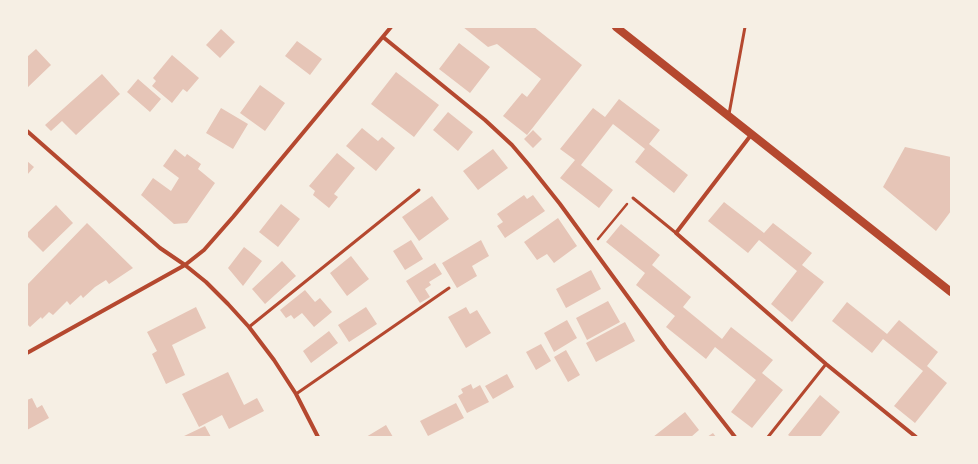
<!DOCTYPE html>
<style>
body{margin:0}
#map{position:relative;width:978px;height:464px;overflow:hidden;background:#f6efe4;font-family:Signika,sans-serif}
canvas{display:block}
.frame{position:absolute;inset:0;border:28px solid #f6efe4;pointer-events:none}
</style>
<div id="map">
<canvas width="978" height="464"></canvas>
<div class="frame"></div>
</div>
<script>
const ctx = document.querySelector('canvas').getContext('2d');
ctx.lineJoin = 'round';
function fill(path, color) {
  ctx.fillStyle = color;
  ctx.fill(path, 'evenodd');
}
function toPath(rows) {
  const path = new Path2D();
  for (const r of rows) {
    path.moveTo(r[0], r[1]);
    for (let i = 2; i < r.length; i += 2) path.lineTo(r[i], r[i + 1]);
  }
  return path;
}
function trace(path, color, width, dash) {
  ctx.strokeStyle = color;
  ctx.lineWidth = width;
  ctx.lineCap = dash ? 'butt' : 'round';
  ctx.setLineDash(dash || []);
  ctx.stroke(path);
}
const building = toPath([
 [463,27,534,27,582,65,527,135,503,116,522,93,527,97,541,79,497,44,488,47],
 [221,29,235,42,220,58,206,45],
 [297,41,322,59,310,75,285,56],
 [459,43,490,67,470,93,439,69],
 [36,49,51,65,27,88,27,57],
 [172,55,199,78,187,92,183,89,172,103,152,86,156,81,153,78],
 [396,72,439,105,414,137,371,104],
 [102,74,120,94,76,135,62,121,51,131,45,125],
 [138,79,161,99,150,112,127,92],
 [260,85,285,103,265,131,240,113],
 [619,99,660,130,649,144,688,175,674,193,635,162,645,149,613,124,581,165,613,190,599,208,560,178,575,160,560,149,593,108,605,117],
 [221,108,248,124,233,149,206,133],
 [448,112,473,132,458,151,433,130],
 [362,128,378,141,382,137,395,148,376,171,346,146],
 [533,130,542,139,533,148,524,139],
 [905,147,951,157,951,211,936,231,883,187],
 [175,149,185,157,187,154,201,164,198,169,215,183,187,223,174,224,141,195,153,178,171,191,179,178,163,166],
 [493,149,508,168,478,190,463,171],
 [337,153,355,168,334,194,338,197,329,208,313,195,315,191,309,186],
 [27,161,34,167,27,175],
 [524,195,527,199,533,195,545,211,505,238,497,226,503,222,497,214],
 [432,196,449,219,419,241,402,217],
 [724,202,764,233,773,223,812,253,802,265,824,282,792,322,771,304,797,271,759,240,748,253,708,221],
 [281,204,300,219,278,247,259,232],
 [56,205,73,223,43,252,27,236,27,233],
 [558,218,577,246,554,263,547,254,537,260,524,242],
 [87,223,133,268,109,284,106,280,95,287,83,298,81,295,70,305,67,301,53,315,49,312,42,319,41,317,30,327,27,324,27,285],
 [621,224,660,255,652,265,691,297,683,307,722,339,731,327,773,360,762,373,783,390,752,428,731,412,756,380,715,347,706,359,666,327,675,316,636,285,645,273,606,242],
 [411,240,423,259,405,270,393,251],
 [481,240,489,256,472,266,477,276,457,288,442,263],
 [244,247,262,261,243,286,228,268],
 [351,256,369,279,347,296,330,273],
 [282,261,296,276,265,304,252,289],
 [435,263,442,274,429,282,431,285,425,289,430,297,420,303,406,281],
 [591,270,601,289,566,308,556,289],
 [305,290,315,302,320,298,332,312,314,327,302,313,294,319,291,315,286,318,280,310],
 [608,301,620,322,587,340,576,318],
 [847,302,887,334,899,320,938,352,927,366,947,383,915,423,894,406,923,371,883,339,872,353,832,321],
 [196,307,206,328,172,345,185,375,166,384,152,354,157,351,147,332],
 [366,307,377,324,349,342,338,325],
 [466,307,470,314,477,310,491,333,466,348,448,317],
 [567,320,577,338,554,352,544,333],
 [625,322,635,341,596,362,586,343],
 [329,331,338,343,311,363,303,351],
 [541,344,551,361,536,370,526,352],
 [566,350,580,375,568,382,554,357],
 [228,372,244,405,257,398,264,411,229,429,222,415,199,427,182,394],
 [507,374,514,387,493,399,485,386],
 [471,384,473,389,480,385,489,402,467,413,458,396,463,393,461,389],
 [820,395,840,412,820,437,791,437,788,435],
 [32,398,37,408,42,405,49,418,27,430,27,400],
 [456,403,464,418,428,436,420,421],
 [685,412,699,430,691,437,653,437],
 [386,425,393,437,366,437],
 [205,426,211,437,182,437],
 [713,433,716,437,707,437]
]);
const path = toPath([
 [598,239,627,204]
]);
const service = toPath([
 [729,114,745,27],
 [633,198,676,233],
 [249,327,419,190],
 [296,394,449,288],
 [768,437,826,364]
]);
const minor = toPath([
 [383,37,485,120,512,145,529,165,560,204,666,349,735,437],
 [27,131,160,248,185,265,206,282,228,304,249,327,274,360,296,394,318,437],
 [751,135,676,233,826,364,916,437],
 [27,353,185,265,204,250,233,217,391,27]
]);
const secondary = toPath([
 [616,27,951,292]
]);
fill(building, '#e6c5b7');
trace(path, '#b5482f', 2.5);
trace(service, '#b5482f', 3);
trace(minor, '#b5482f', 4);
trace(secondary, '#b5482f', 8);
</script>
